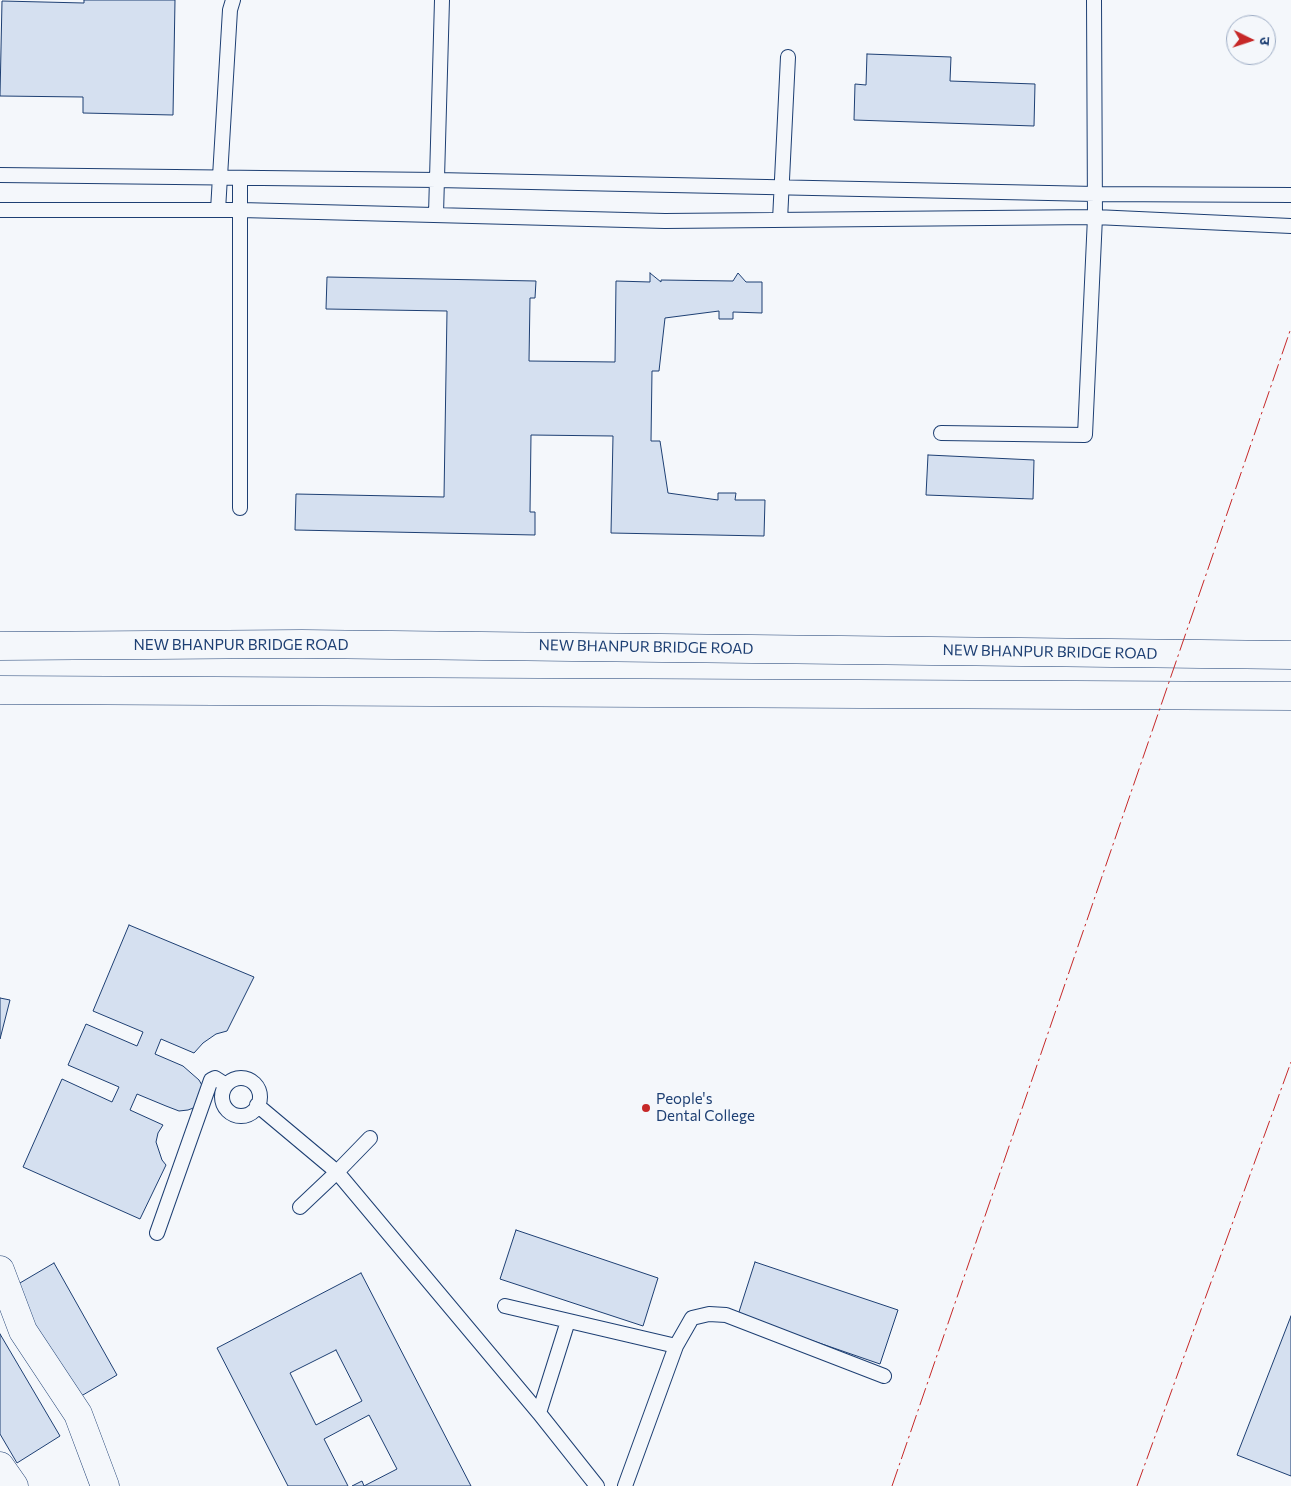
<!DOCTYPE html>
<meta charset="utf-8">
<style>
body{margin:0}
#map{position:relative;width:1291px;height:1486px;overflow:hidden;background:#f4f7fb;font-family:Commissioner,"Noto Sans Devanagari",sans-serif}
canvas{display:block}
.north{position:absolute;left:1226px;top:15px;width:50px;height:50px;box-sizing:border-box;background:#f4f7fb;border:1px solid #9eadc5;border-radius:50%;rotate:94deg;font-size:14px;font-weight:700;line-height:20px;text-align:center;color:#1d3f73}
.north::after{content:'';display:block;margin:auto;width:18px;height:22px;background:#c62828;clip-path:polygon(50% 0,100% 100%,50% 72%,0 100%)}
</style>
<div id="map">
<canvas width="1291" height="1486"></canvas>
<div class="north">उ</div>
</div>
<script>
const ctx = document.querySelector('canvas').getContext('2d');
ctx.lineJoin = 'round';
function fill(path, color) {
  ctx.fillStyle = color;
  ctx.fill(path, 'evenodd');
}
function toPath(rows) {
  const path = new Path2D();
  for (const r of rows) {
    if (r.length === 3) {
      path.moveTo(r[0] + r[2], r[1]);
      path.arc(r[0], r[1], r[2], 0, 2 * Math.PI);
      continue;
    }
    path.moveTo(r[0], r[1]);
    for (let i = 2; i < r.length; i += 2) path.lineTo(r[i], r[i + 1]);
  }
  return path;
}
function trace(path, color, width, dash) {
  ctx.strokeStyle = color;
  ctx.lineWidth = width;
  ctx.lineCap = dash ? 'butt' : 'round';
  ctx.setLineDash(dash || []);
  ctx.stroke(path);
}
function write(font, color, halo, rows, align = 'center') {
  ctx.font = font + ' Commissioner,sans-serif';
  ctx.lineWidth = 4;
  ctx.setLineDash([]);
  ctx.textBaseline = 'middle';
  ctx.strokeStyle = halo;
  ctx.fillStyle = color;
  for (const [text, x, y, turn = 0] of rows) {
    ctx.save();
    ctx.translate(x, y);
    ctx.rotate((+turn || 0) * Math.PI / 180);
    ctx.textAlign = isNaN(turn) ? turn : align;
    if (halo) ctx.strokeText(text, 0, 0);
    ctx.fillText(text, 0, 0);
    ctx.restore();
  }
}
const building = toPath([
 [84,0,175,0,173,115,83,113,83,97,0,96,2,1,84,3,84,0],
 [867,54,951,57,950,81,1035,84,1034,126,854,120,855,84,866,85,867,54],
 [650,273,661,282,661,280,733,281,738,273,746,282,762,282,762,313,733,312,733,319,719,319,719,311,665,318,659,371,652,371,651,441,660,441,668,493,718,500,718,493,736,493,735,500,765,500,764,536,611,533,613,436,531,435,530,512,535,512,535,535,295,530,296,494,444,497,447,311,326,309,327,277,536,281,535,298,530,298,529,361,615,362,616,281,650,282,650,273],
 [928,455,1034,460,1033,499,926,495,928,455],
 [129,925,254,977,227,1031,216,1034,203,1043,194,1053,161,1039,155,1054,183,1066,199,1080,203,1087,196,1107,188,1110,179,1111,166,1106,137,1094,130,1110,163,1125,158,1133,156,1142,162,1160,166,1165,140,1219,23,1167,62,1079,112,1102,119,1087,68,1065,86,1024,137,1046,143,1032,93,1011,129,925],
 [0,998,10,1000,0,1039,0,998],
 [516,1230,658,1278,643,1326,500,1279,516,1230],
 [755,1262,898,1310,880,1364,738,1315,755,1262],
 [54,1263,117,1375,71,1402,8,1290,54,1263],
 [361,1273,471,1486,352,1486,362,1481,364,1486,397,1469,369,1415,324,1439,348,1486,288,1486,217,1348,361,1273],
 [336,1350,362,1401,316,1425,290,1373,336,1350],
 [1291,1316,1291,1476,1237,1455,1291,1316],
 [0,1334,60,1436,17,1463,0,1434,0,1334]
]);
const lane = toPath([
 [0,175,437,180,1095,194,1291,195],
 [240,178,240,508],
 [0,210,241,210,665,221,1095,217,1291,226],
 [218,210,230,10,233,0],
 [436,214,442,0],
 [780,220,788,57],
 [941,433,1085,435,1095,217,1094,0],
 [241,1097,19],
 [257,1105,337,1172,300,1207],
 [370,1138,337,1172,539,1413,597,1486],
 [157,1233,211,1080,215,1078,226,1085],
 [505,1306,676,1346],
 [539,1413,568,1321],
 [625,1486,676,1346,692,1318,709,1314,726,1315,884,1376]
]);
const street = toPath([
 [0,1270,23,1331,78,1414,105,1486],
 [0,1466,14,1486]
]);
const secondary = toPath([
 [0,646,302,644,1291,655],
 [0,690,1291,696]
]);
const power = toPath([
 [892,1486,1291,328],
 [1137,1486,1291,1062]
]);
const markers = [
 [646,1108,5,"#c62828"]
];
const streetNames = [
 ["NEW BHANPUR BRIDGE ROAD",241,645],
 ["NEW BHANPUR BRIDGE ROAD",646,647,1],
 ["NEW BHANPUR BRIDGE ROAD",1050,652,1]
];
const poiNames = [
 ["People's",656,1099],
 ["Dental College",656,1116]
];
fill(building, '#d5e0f0');
trace(building, '#1d3f73', 1);
trace(lane, '#1d3f73', 16);
trace(street, '#1d3f73', 29);
trace(secondary, '#1d3f73', 29);
trace(lane, '#f4f7fb', 14);
trace(street, '#f4f7fb', 28);
trace(secondary, '#f4f7fb', 28);
trace(power, '#c62828', 1, [18, 4, 2.5, 4]);
for (const [x, y, r, color] of markers) {
  const dot = new Path2D();
  dot.arc(x, y, r, 0, 2 * Math.PI);
  ctx.fillStyle = color;
  ctx.fill(dot);
  trace(dot, '#f4f7fb', 2);
}
write('15px', '#1d3f73', '#f4f7fb', streetNames);
write('15px', '#1d3f73', '#f4f7fb', poiNames, 'left');
</script>
